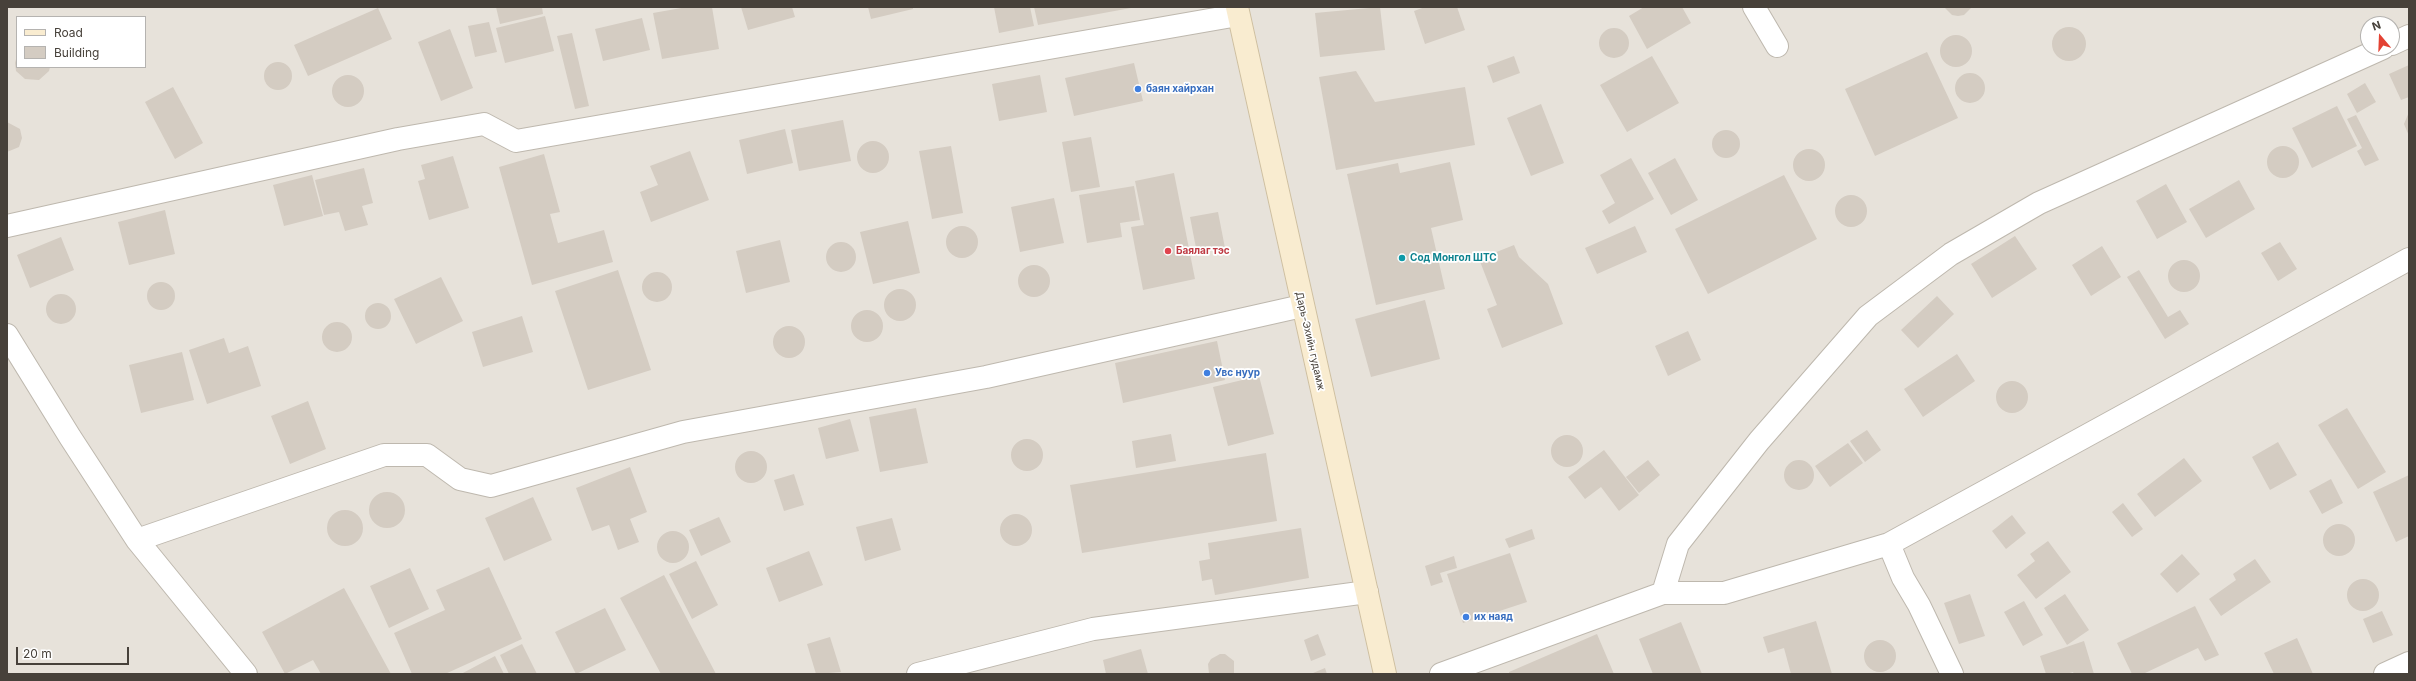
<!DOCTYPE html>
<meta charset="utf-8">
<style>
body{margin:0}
#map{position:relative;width:2416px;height:681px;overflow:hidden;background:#f4f1eb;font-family:Inter,sans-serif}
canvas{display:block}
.frame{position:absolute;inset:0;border:8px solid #47413a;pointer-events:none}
.legend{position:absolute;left:16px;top:16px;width:130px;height:52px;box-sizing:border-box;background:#fff;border:1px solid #b5b3b0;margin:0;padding:5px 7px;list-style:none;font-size:12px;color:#47413a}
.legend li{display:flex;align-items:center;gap:8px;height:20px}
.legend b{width:20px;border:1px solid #b5b3b0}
.north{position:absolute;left:2360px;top:16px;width:40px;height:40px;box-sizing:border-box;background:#fff;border:1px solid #b5b3b0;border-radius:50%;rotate:341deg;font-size:11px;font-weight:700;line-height:16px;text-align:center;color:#47413a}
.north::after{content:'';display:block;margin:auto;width:14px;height:18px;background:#e34233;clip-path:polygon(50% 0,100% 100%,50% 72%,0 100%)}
.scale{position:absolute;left:16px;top:647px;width:113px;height:18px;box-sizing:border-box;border:2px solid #47413a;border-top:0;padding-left:5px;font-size:12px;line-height:14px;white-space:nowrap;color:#47413a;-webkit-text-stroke:3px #fff;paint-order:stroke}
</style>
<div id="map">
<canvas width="2416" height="681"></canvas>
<div class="frame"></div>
<ul class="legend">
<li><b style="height:5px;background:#f9ecd0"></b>Road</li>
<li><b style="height:11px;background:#d4ccc2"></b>Building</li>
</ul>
<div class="north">N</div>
<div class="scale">20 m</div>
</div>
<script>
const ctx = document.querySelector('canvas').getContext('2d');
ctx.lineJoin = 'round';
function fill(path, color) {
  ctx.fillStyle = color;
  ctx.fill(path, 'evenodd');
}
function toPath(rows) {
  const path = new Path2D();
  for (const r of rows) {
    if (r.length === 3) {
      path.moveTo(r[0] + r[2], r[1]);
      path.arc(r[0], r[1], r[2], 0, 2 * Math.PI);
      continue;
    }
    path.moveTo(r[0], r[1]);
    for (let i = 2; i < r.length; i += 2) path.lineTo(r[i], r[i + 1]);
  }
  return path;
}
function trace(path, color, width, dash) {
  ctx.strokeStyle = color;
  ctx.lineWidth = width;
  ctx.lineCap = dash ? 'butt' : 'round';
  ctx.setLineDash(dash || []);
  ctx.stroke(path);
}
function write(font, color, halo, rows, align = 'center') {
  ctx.font = font + ' Inter,sans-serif';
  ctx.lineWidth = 3.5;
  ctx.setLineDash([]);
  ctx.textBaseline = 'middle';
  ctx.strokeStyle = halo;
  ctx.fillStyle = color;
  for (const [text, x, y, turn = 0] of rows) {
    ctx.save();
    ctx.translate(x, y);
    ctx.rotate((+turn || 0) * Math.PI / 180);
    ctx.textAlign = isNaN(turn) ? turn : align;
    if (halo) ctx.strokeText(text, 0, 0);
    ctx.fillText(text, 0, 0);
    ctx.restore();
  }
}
const residential = toPath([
 [7,7,2409,7,2409,674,7,674],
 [17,17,145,17,145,67,17,67],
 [2368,24,2392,24,2392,48,2368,48]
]);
const building = toPath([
 [496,7,542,7,543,14,500,24],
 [687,7,712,7,719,49,662,59,653,13],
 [741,7,792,7,795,17,748,30],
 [868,7,913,7,913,9,871,19],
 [994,7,1030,7,1034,26,999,33],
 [1034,7,1131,7,1131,8,1038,25],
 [1380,7,1385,50,1320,57,1315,13],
 [1425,7,1457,7,1465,30,1425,44,1414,11],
 [1644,7,1682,7,1691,23,1647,49,1629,16],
 [1944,7,1972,7,1964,15,1958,16,1952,15],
 [378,8,392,39,308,76,294,45],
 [545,16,554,51,505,63,496,28],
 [642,18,650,50,603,61,595,29],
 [489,22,497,52,475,57,468,26],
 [2069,44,17],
 [1614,43,15],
 [450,29,473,88,441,101,418,42],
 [572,33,589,106,575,109,557,36],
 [1956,51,16],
 [1927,52,1958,118,1875,156,1845,89],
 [17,55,17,67,50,67,49,71,39,80,25,79,16,71,15,63],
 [1514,56,1520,73,1493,83,1487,66],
 [1652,56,1679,103,1627,132,1600,85],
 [278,76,14],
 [1134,63,1143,101,1074,116,1065,78],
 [2409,65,2409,97,2401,100,2389,74],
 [1356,71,1375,102,1465,87,1475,145,1336,170,1319,77],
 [1970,88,15],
 [348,91,16],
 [1040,75,1047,112,999,121,992,84],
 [2365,83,2376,102,2357,113,2347,94],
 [173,87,203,143,175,159,145,102],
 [1541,104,1564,163,1531,176,1507,118],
 [2337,106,2357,146,2312,168,2292,128],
 [2409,112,2409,136,2404,124],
 [2356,115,2379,160,2365,166,2357,151,2362,148,2347,119],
 [843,120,851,161,799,171,791,130],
 [7,122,20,129,22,138,19,147,7,152],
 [785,129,793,163,747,174,739,140],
 [1726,144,14],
 [1091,137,1100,187,1071,192,1062,142],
 [873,157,16],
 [2283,162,16],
 [951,146,963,213,932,219,919,151],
 [1809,165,16],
 [690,151,709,200,651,222,640,192,658,185,650,166],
 [544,154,560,212,550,214,558,243,604,230,613,262,532,285,499,167],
 [453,156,469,208,429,220,418,181,425,179,421,165],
 [1631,158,1654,199,1609,224,1602,211,1615,203,1600,175],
 [1675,158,1698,200,1671,215,1648,173],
 [1450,162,1463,220,1431,228,1445,289,1376,305,1347,174,1398,163,1400,173],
 [364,168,373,203,362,206,368,225,345,231,339,212,324,215,315,180],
 [1174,173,1195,279,1143,290,1131,227,1144,225,1135,181],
 [312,175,323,216,284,226,273,185],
 [1784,175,1817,239,1708,294,1675,229],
 [2239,180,2255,209,2206,238,2189,209],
 [2166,184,2187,222,2157,239,2136,201],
 [1134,186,1140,220,1120,223,1122,237,1087,243,1079,195],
 [1851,211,16],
 [1054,198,1064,243,1020,252,1011,207],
 [165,210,175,254,129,265,118,222],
 [1218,212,1225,248,1197,253,1190,217],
 [908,221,920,273,873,284,860,232],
 [962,242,16],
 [1635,226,1647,252,1597,274,1585,248],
 [2015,236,2037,269,1992,298,1971,264],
 [61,237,74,270,30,288,17,255],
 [780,240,790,282,746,293,736,251],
 [841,257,15],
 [2280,242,2297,269,2278,281,2261,253],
 [1514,245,1519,257,1548,284,1563,324,1502,348,1487,309,1497,305,1479,259],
 [2102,246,2121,277,2091,296,2072,265],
 [2184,276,16],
 [1034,281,16],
 [618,270,651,370,588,390,555,291],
 [2139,270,2168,317,2180,310,2189,324,2165,339,2127,277],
 [657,287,15],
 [441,277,463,321,416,344,394,299],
 [161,296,14],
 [900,305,16],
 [61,309,15],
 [1937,296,1954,314,1918,348,1901,330],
 [1425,300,1440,359,1371,377,1355,319],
 [378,316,13],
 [867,326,16],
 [522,316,533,352,483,367,472,332],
 [337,337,15],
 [789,342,16],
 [1688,331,1701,360,1668,376,1655,346],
 [224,338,229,353,248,346,261,386,207,404,189,350],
 [1217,341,1225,380,1123,403,1115,363],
 [182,352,194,400,141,413,129,365],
 [1957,354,1975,381,1923,417,1904,389],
 [1259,376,1274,434,1228,446,1213,387],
 [2012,397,16],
 [308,401,326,449,290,464,271,416],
 [916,408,928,463,880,472,869,417],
 [2347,408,2386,472,2358,489,2318,425],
 [850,419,859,451,826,459,818,428],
 [1867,430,1881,450,1865,462,1850,441],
 [1171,434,1176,461,1136,468,1132,441],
 [1567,451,16],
 [1027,455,16],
 [2278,442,2297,475,2270,490,2252,457],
 [1848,443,1863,463,1830,487,1815,466],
 [1604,450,1639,495,1619,511,1601,487,1585,499,1568,477],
 [751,467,16],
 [1266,453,1277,521,1082,553,1070,485],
 [2184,458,2202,481,2155,517,2137,494],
 [1799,475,15],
 [1648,460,1660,475,1639,493,1626,477],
 [630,467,647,512,630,519,639,542,618,550,609,525,592,531,576,488],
 [794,474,804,505,784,511,774,480],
 [2409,475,2409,536,2396,542,2373,492],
 [2331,479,2343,503,2322,514,2309,491],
 [387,510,18],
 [533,497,552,540,504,561,485,518],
 [2123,503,2143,529,2132,537,2112,512],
 [345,528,18],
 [1016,530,16],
 [2012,515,2026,533,2006,549,1992,531],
 [719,517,731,542,701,556,689,530],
 [892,518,901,550,865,561,856,527],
 [2339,540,16],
 [1301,528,1309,578,1215,595,1212,579,1202,581,1199,561,1210,559,1208,543],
 [1532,529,1535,539,1509,548,1505,539],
 [673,547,16],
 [2048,541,2071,572,2036,599,2017,575,2035,561,2030,554],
 [809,551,823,585,779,602,766,568],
 [1510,553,1527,602,1463,623,1447,574],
 [2182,554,2200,574,2177,593,2160,574],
 [1454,556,1457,568,1440,573,1443,582,1431,586,1425,566],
 [2255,559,2271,582,2221,616,2209,599,2236,580,2233,574],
 [696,561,718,605,692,619,669,574],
 [489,567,522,639,445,674,412,674,394,633,445,610,436,590],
 [410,568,429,609,389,628,370,586],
 [664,575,716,674,661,674,620,598],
 [2363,595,16],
 [344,588,391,674,321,674,313,660,285,674,262,632],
 [1970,594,1985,636,1959,644,1944,603],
 [2065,594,2089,630,2067,645,2044,608],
 [2024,601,2043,635,2023,646,2004,612],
 [2195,606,2219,655,2205,661,2198,648,2143,674,2132,674,2117,643],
 [605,608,626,650,576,674,555,632],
 [2382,611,2393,635,2373,643,2363,619],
 [1816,621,1832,674,1791,674,1784,648,1768,653,1763,637],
 [1681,622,1702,674,1653,674,1639,639],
 [1318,634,1326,655,1311,661,1304,640],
 [1597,634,1614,674,1509,674,1509,672],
 [830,637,841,672,816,674,807,644],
 [2297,638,2313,674,2274,674,2264,653],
 [1880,656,16],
 [2084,641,2094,674,2074,674,2073,672,2066,674,2046,674,2040,656],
 [522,644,537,674,509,674,500,655],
 [1141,649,1148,674,1106,674,1103,660],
 [1220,654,1225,654,1234,661,1234,674,1209,674,1208,664,1211,659],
 [495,656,504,674,461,674],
 [1325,668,1327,674,1314,674,1313,673]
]);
const street = toPath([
 [1754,7,1777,46],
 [2392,44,2409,36],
 [7,226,398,139,484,124,516,141,1238,15],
 [7,335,70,437,137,540,246,674],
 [137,540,384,455,427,455,460,479,491,486,683,432,986,377,1302,306],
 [1889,544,2409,259],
 [1663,593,1678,544,1759,441,1868,316,1951,254,2039,203,2383,48],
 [918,674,1093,629,1367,592],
 [1441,674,1663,593,1724,593,1889,544,1903,578,1919,605,1952,674],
 [2385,674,2409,663]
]);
const secondary = toPath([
 [1237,7,1385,674]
]);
const markers = [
 [1138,89,4,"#3f7fe0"],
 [1168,251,4,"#e0444e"],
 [1402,258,4,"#0f9aa8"],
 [1207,373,4,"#3f7fe0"],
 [1466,617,4,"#3f7fe0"]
];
const shopNames = [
 ["баян хайрхан",1146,89],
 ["Увс нуур",1215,373],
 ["их наяд",1474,617]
];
const healthNames = [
 ["Баялаг тэс",1176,251]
];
const cultureNames = [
 ["Сод Монгол ШТС",1410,258]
];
const streetNames = [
 ["Дарь-Эхийн гудамж",1310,341,77]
];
fill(residential, '#e7e2da');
fill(building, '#d4ccc2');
trace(street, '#beb8ae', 24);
trace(secondary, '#cebfa0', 24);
trace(street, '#fff', 22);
trace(secondary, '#f9ecd0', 22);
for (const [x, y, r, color] of markers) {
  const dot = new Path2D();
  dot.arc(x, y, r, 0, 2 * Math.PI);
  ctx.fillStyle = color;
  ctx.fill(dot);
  trace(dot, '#fff', 1.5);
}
write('bold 10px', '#366cbe', '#fff', shopNames, 'left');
write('bold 10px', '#be3a42', '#fff', healthNames, 'left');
write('bold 10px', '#0d838f', '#fff', cultureNames, 'left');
write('10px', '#47413a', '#fff', streetNames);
</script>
